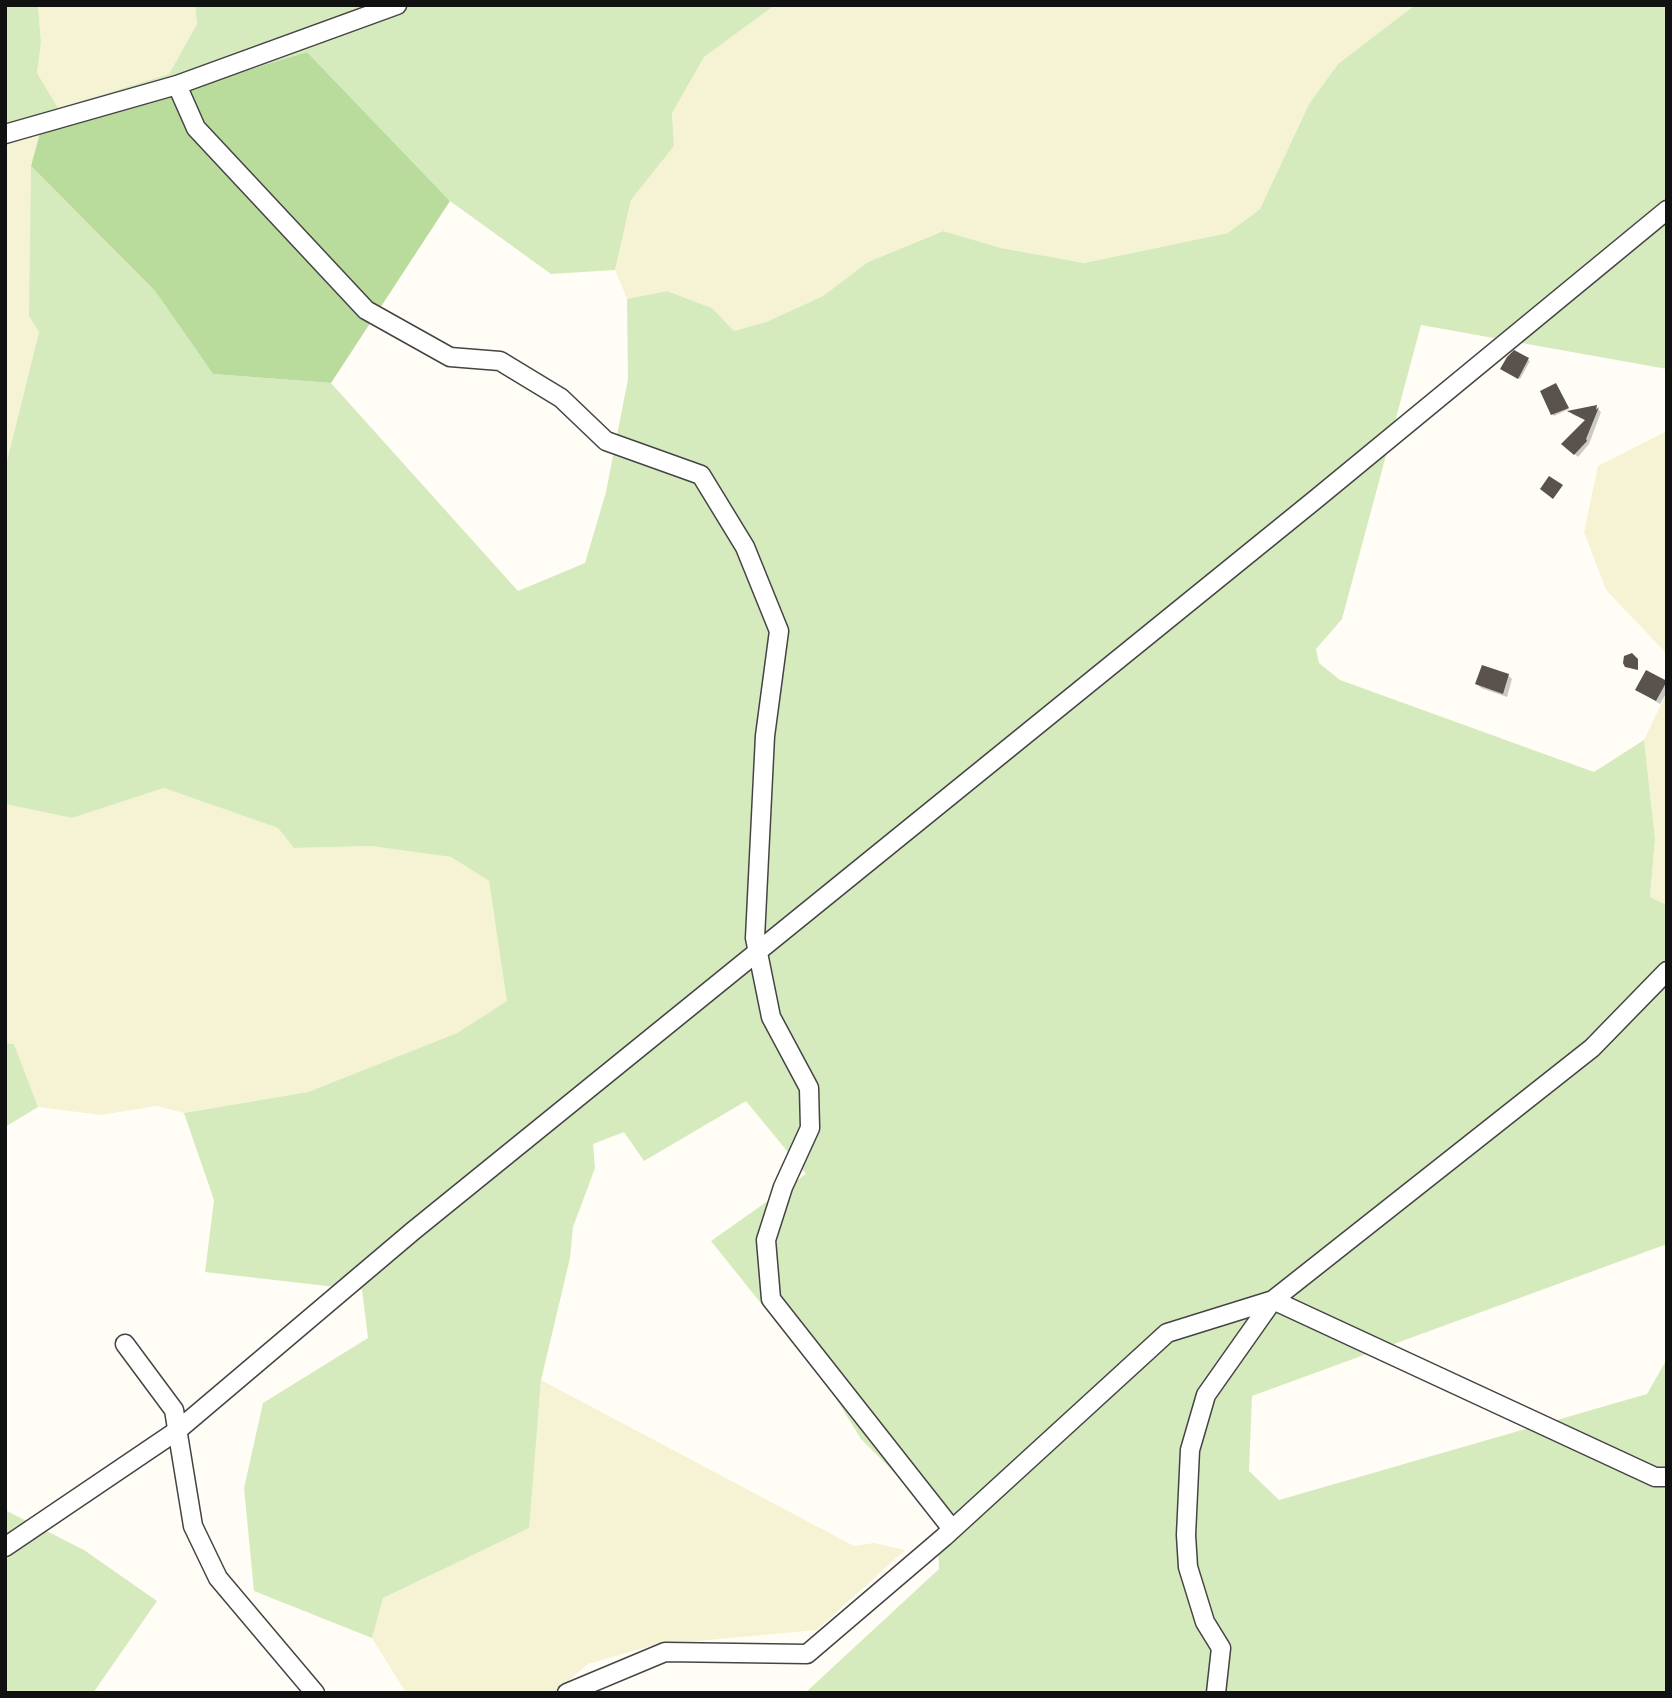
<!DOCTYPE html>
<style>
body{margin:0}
#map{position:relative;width:1672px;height:1698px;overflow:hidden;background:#fffdf5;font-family:"Source Serif 4",serif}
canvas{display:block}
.frame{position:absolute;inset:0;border:7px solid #111;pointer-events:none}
</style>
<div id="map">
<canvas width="1672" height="1698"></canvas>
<div class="frame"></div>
</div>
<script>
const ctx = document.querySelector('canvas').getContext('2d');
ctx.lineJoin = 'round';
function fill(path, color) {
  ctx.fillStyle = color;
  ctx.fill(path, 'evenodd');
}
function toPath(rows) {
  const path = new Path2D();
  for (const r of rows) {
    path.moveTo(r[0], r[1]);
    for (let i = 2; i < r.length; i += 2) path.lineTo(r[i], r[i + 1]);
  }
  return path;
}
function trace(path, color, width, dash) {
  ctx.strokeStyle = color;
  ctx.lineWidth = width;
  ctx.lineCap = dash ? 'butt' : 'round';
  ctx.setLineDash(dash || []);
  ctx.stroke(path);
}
const farmland = toPath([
 [38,5,195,5,197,24,169,74,58,108,37,73,41,43],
 [775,5,1415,5,1338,64,1309,104,1260,209,1228,233,1084,263,1001,248,942,231,868,262,823,296,766,322,734,331,712,308,667,291,627,299,615,270,631,200,674,146,672,113,704,57],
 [40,133,31,166,39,332,5,469,5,146],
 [1667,431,1667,654,1606,590,1584,532,1598,466],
 [1667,692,1667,905,1650,897,1655,839,1644,740],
 [164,788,278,828,294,848,371,846,451,857,489,881,508,1001,457,1033,308,1092,184,1113,157,1106,101,1115,38,1107,14,1044,5,1043,5,804,72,818],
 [541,1380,854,1546,874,1543,905,1550,817,1630,654,1645,588,1664,555,1693,406,1693,372,1638,383,1598,528,1528]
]);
const green = toPath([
 [5,5,38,5,41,43,37,73,58,108,169,74,197,24,195,5,775,5,704,57,672,113,674,146,631,200,615,270,551,274,450,201,307,52,40,133,5,146],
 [1415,5,1667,5,1667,369,1421,325,1342,619,1316,649,1319,663,1340,680,1594,772,1644,740,1655,839,1650,897,1667,905,1667,1244,1252,1396,1249,1471,1279,1500,1647,1394,1667,1359,1667,1693,805,1693,939,1569,937,1520,892,1470,861,1439,832,1392,711,1241,806,1174,746,1101,644,1161,624,1132,593,1144,595,1168,573,1227,570,1258,541,1380,529,1528,383,1598,372,1638,254,1591,244,1488,263,1403,368,1338,362,1290,205,1272,214,1200,184,1113,308,1092,457,1033,507,1001,489,881,451,857,371,846,294,848,278,828,164,788,72,818,5,804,5,469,39,332,29,316,31,166,155,291,213,374,331,383,518,591,585,563,606,492,628,379,627,299,667,291,712,308,734,331,766,322,823,296,868,262,943,231,1001,248,1084,263,1228,233,1260,209,1309,104,1338,64],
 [5,1043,14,1044,38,1107,5,1127],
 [5,1510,84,1550,157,1601,93,1693,5,1693]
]);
const forest = toPath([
 [307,52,450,201,331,383,213,374,155,291,31,166,40,133]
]);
const shadow = toPath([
 [1515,353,1530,361,1520,379,1504,371],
 [1557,386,1569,409,1554,416,1552,414],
 [1596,407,1601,412,1589,444,1578,457,1564,444,1587,421,1572,414],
 [1508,675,1512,679,1507,697,1481,688,1477,684],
 [1666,682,1667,692,1660,704,1637,690]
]);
const building = toPath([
 [1514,350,1529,358,1518,379,1500,369,1507,357],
 [1556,383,1569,408,1551,415,1540,391],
 [1597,405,1596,410,1599,407,1586,439,1587,441,1574,455,1561,444,1585,420,1567,411],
 [1549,476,1563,485,1553,499,1540,489],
 [1632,653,1638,659,1638,670,1625,667,1623,663,1624,656],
 [1482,665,1509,674,1503,694,1475,684],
 [1646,670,1667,681,1656,701,1635,690]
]);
const minor = toPath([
 [177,85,196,128,366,310,450,357,500,361,561,398,606,441,701,475,745,547,779,631,765,736,755,938,771,1017,809,1088,810,1128,783,1187,766,1240,771,1299,952,1529],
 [5,134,177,85,397,5],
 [125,1344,174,1410,193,1526,218,1578,315,1693],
 [5,1547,178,1430,413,1231,1316,499,1667,210],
 [567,1693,665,1652,807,1654,944,1537,1167,1333,1273,1300,1592,1048,1667,971],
 [1216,1693,1221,1648,1205,1622,1188,1567,1186,1535,1190,1450,1206,1395,1273,1300,1655,1477,1667,1477]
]);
fill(farmland, '#f6f3d4');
fill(green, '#d5ebbd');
fill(forest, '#b9dc9c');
fill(shadow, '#0003');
fill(building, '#5a524d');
trace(minor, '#444', 21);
trace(minor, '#fff', 18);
</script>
